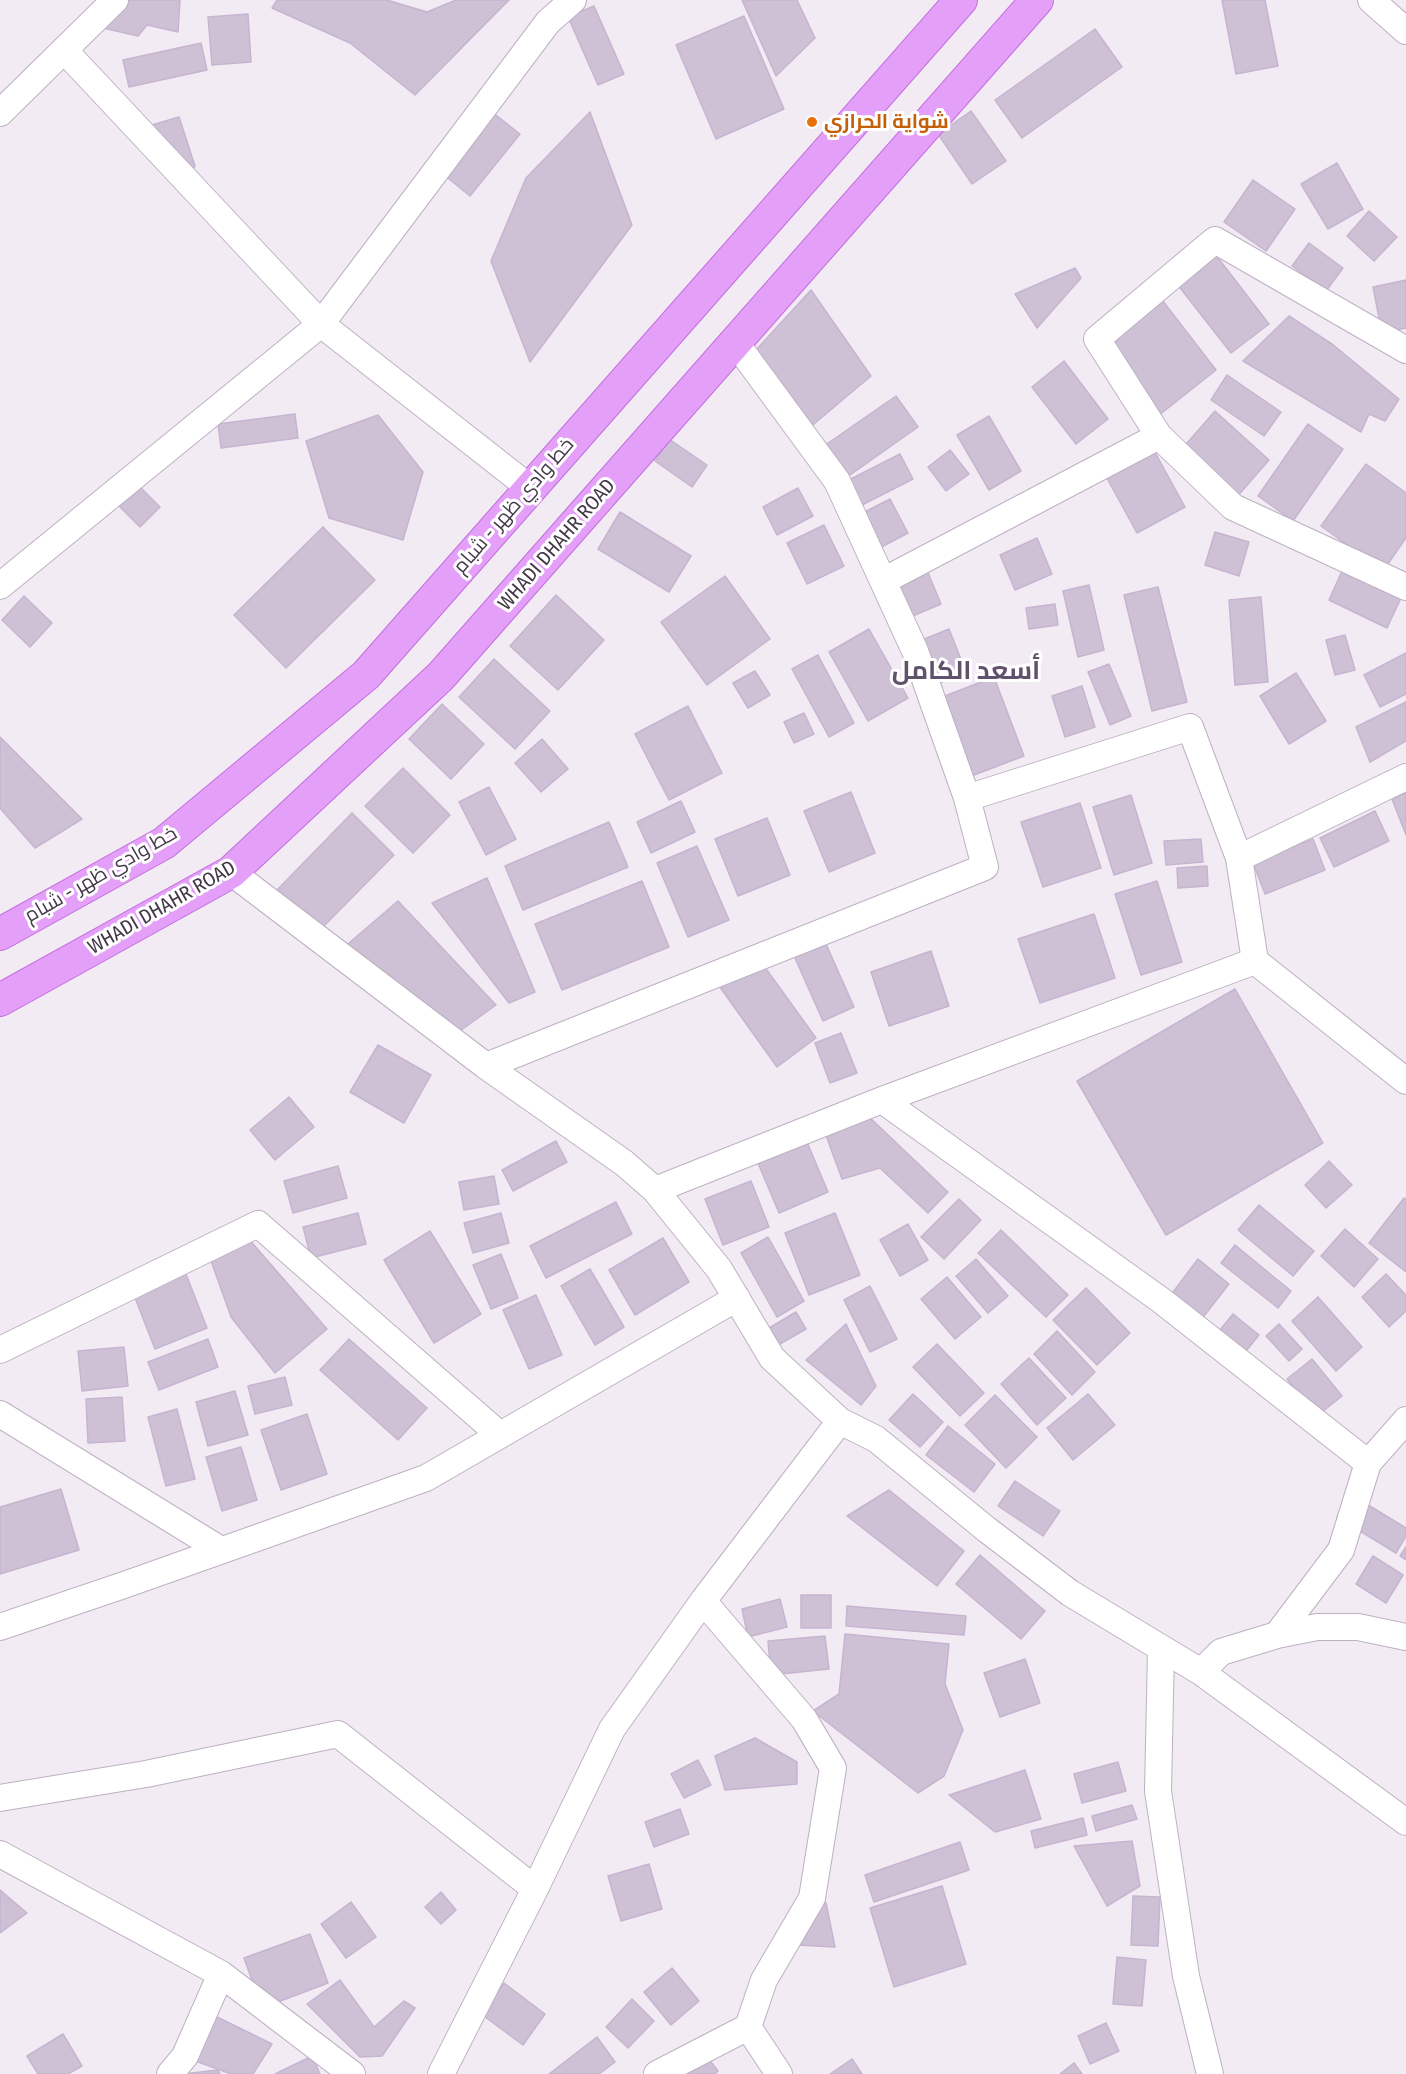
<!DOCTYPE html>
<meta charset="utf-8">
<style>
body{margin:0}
canvas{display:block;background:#f2ebf4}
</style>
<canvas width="1406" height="2074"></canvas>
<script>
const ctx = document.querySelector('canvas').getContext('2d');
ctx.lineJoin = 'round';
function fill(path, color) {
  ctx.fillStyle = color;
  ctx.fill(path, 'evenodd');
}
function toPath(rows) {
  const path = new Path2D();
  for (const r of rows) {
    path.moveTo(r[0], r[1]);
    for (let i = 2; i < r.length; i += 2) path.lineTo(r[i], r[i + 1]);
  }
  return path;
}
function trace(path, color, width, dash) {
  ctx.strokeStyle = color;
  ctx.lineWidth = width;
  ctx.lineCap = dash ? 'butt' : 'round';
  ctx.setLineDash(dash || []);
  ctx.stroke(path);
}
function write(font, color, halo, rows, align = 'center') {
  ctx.font = font + ' "Fira Sans Condensed",Cairo,sans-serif';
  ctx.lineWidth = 6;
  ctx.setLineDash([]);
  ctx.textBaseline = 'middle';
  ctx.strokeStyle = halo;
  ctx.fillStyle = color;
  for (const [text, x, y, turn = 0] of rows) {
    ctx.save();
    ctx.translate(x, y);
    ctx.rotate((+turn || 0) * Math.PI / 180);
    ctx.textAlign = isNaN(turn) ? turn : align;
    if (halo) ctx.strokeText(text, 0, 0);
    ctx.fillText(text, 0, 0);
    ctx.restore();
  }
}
const building = toPath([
 [109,0,180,0,178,32,147,25,138,36,103,28,109,0],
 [277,0,387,0,427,12,456,0,509,0,415,95,350,43,272,8,277,0],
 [742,0,797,0,815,38,776,76,742,0],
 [1222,0,1265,0,1278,66,1236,74,1222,0],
 [594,6,624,74,598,85,568,17,594,6],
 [248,14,251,62,212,65,208,17,248,14],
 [744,16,784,109,716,139,676,45,744,16],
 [1095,29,1122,67,1022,138,995,100,1095,29],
 [201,43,207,70,129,87,123,60,201,43],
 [971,111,1006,161,972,184,938,134,971,111],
 [492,112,520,134,470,196,443,174,492,112],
 [590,112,632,225,530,362,491,261,526,178,590,112],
 [179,117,195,166,187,176,135,130,179,117],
 [1337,163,1363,209,1328,229,1301,184,1337,163],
 [1253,180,1295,209,1266,251,1224,222,1253,180],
 [1369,211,1397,237,1374,261,1347,236,1369,211],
 [1309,243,1343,268,1326,291,1292,266,1309,243],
 [1215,254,1269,324,1231,353,1177,284,1215,254],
 [1075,268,1081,278,1037,328,1015,294,1075,268],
 [1406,280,1406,328,1382,333,1373,287,1406,280],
 [1149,283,1216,370,1158,416,1111,376,1086,344,1149,283],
 [811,290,871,376,796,439,744,363,811,290],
 [1289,316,1332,344,1399,399,1385,421,1369,414,1361,432,1243,361,1289,316],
 [1064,361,1108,419,1076,444,1032,387,1064,361],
 [1227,375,1281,412,1264,436,1211,400,1227,375],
 [896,396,918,427,843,480,821,448,896,396],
 [1215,411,1269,460,1236,498,1181,450,1215,411],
 [295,414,298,438,221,448,218,424,295,414],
 [378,415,423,472,403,540,329,518,306,441,378,415],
 [989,416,1021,471,989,490,957,435,989,416],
 [1308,424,1343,449,1293,521,1258,496,1308,424],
 [669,439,707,465,692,487,655,461,669,439],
 [1151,445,1185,507,1137,533,1103,471,1151,445],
 [950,450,969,474,946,491,928,467,950,450],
 [900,454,913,479,854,509,841,484,900,454],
 [1366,464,1406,493,1406,538,1383,571,1321,526,1366,464],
 [129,476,160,507,140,527,109,496,129,476],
 [798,488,813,516,777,535,763,507,798,488],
 [890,499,908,533,866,555,849,520,890,499],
 [620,512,691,556,669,592,598,549,620,512],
 [824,525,844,566,807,584,787,543,824,525],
 [323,527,375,580,286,668,234,615,323,527],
 [1215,532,1249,542,1239,576,1205,565,1215,532],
 [1037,538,1052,574,1015,590,1000,555,1037,538],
 [926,568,941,604,908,618,893,581,926,568],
 [1342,571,1401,598,1387,628,1329,600,1342,571],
 [725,576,770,639,707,685,661,622,725,576],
 [1089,585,1104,650,1078,657,1063,591,1089,585],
 [1158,587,1187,702,1152,711,1124,595,1158,587],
 [556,595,604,640,558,690,510,646,556,595],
 [24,596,52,623,30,647,2,620,24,596],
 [1261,597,1268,682,1235,685,1229,600,1261,597],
 [1055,604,1058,625,1029,629,1026,608,1055,604],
 [869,629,908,698,868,721,829,652,869,629],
 [949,629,966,672,920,691,902,648,949,629],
 [1345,635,1355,670,1335,675,1326,640,1345,635],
 [1406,653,1406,694,1380,707,1364,675,1406,653],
 [818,655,854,723,829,737,792,669,818,655],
 [494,659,550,711,515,749,459,697,494,659],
 [1109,664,1131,716,1110,725,1088,672,1109,664],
 [755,671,770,695,748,708,733,683,755,671],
 [1296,673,1326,721,1289,744,1260,696,1296,673],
 [994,677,1024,756,966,778,937,699,994,677],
 [1082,686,1095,727,1065,737,1052,696,1082,686],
 [1406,702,1406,741,1370,762,1356,727,1406,702],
 [442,704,484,744,451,779,409,739,442,704],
 [688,706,722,773,669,800,635,734,688,706],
 [804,713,814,734,794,743,784,722,804,713],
 [0,737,82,819,35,848,0,808,0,737],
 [542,739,568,769,541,792,515,763,542,739],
 [403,768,450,815,413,853,365,806,403,768],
 [489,787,516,839,486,855,459,802,489,787],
 [851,792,875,853,829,872,804,811,851,792],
 [1406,793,1406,835,1392,799,1406,793],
 [1131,795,1152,863,1114,875,1093,807,1131,795],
 [681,801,695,832,651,853,637,822,681,801],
 [1080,803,1101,868,1043,887,1021,822,1080,803],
 [1375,811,1389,841,1334,867,1320,838,1375,811],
 [352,813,394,855,319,931,277,890,352,813],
 [767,818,790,875,738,896,715,839,767,818],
 [609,822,628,867,523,910,505,866,609,822],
 [1201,839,1203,862,1166,865,1164,841,1201,839],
 [1313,839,1325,870,1265,894,1253,863,1313,839],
 [697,846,729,920,688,937,657,863,697,846],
 [1207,866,1208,886,1178,888,1177,868,1207,866],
 [487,878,535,992,509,1003,432,903,487,878],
 [642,881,669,947,562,990,535,924,642,881],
 [1157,881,1182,962,1141,975,1115,894,1157,881],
 [398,901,496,1005,460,1031,342,949,398,901],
 [1094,914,1115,978,1040,1003,1018,939,1094,914],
 [818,926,854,1007,823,1021,787,940,818,926],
 [931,951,949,1006,889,1026,871,972,931,951],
 [756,955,816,1038,777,1067,717,983,756,955],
 [1235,989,1323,1143,1166,1235,1077,1081,1235,989],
 [841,1033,857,1073,830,1083,815,1043,841,1033],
 [378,1045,431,1075,404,1123,350,1092,378,1045],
 [289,1097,314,1127,275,1160,250,1130,289,1097],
 [868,1116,948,1192,928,1213,880,1168,842,1179,824,1130,868,1116],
 [804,1135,828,1192,779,1213,755,1156,804,1135],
 [556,1141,567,1162,513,1191,502,1170,556,1141],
 [1329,1161,1352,1185,1326,1208,1305,1185,1329,1161],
 [338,1166,347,1198,293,1213,284,1181,338,1166],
 [494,1176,499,1204,464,1210,459,1182,494,1176],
 [751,1181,769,1227,723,1245,705,1199,751,1181],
 [1404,1198,1406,1199,1406,1272,1369,1243,1404,1198],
 [959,1199,981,1220,944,1259,921,1237,959,1199],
 [616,1202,632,1234,546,1278,530,1246,616,1202],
 [1259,1205,1314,1251,1293,1276,1238,1230,1259,1205],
 [358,1213,366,1244,311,1258,303,1227,358,1213],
 [501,1213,509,1243,473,1253,464,1223,501,1213],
 [835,1213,860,1275,809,1295,785,1233,835,1213],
 [908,1224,928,1260,900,1276,880,1240,908,1224],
 [1345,1229,1378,1259,1354,1287,1321,1256,1345,1229],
 [1001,1230,1068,1295,1046,1317,978,1253,1001,1230],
 [430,1231,481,1314,434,1343,384,1260,430,1231],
 [247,1237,327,1329,275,1373,231,1317,210,1258,247,1237],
 [768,1237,804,1301,777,1317,741,1253,768,1237],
 [663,1238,689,1282,635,1315,609,1270,663,1238],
 [1235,1245,1291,1291,1278,1308,1221,1263,1235,1245],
 [501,1254,518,1298,491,1309,473,1265,501,1254],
 [976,1259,1008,1296,988,1313,956,1276,976,1259],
 [1198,1259,1229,1284,1201,1320,1170,1296,1198,1259],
 [184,1269,207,1328,155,1349,132,1290,184,1269],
 [590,1269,624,1327,595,1345,561,1286,590,1269],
 [1386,1274,1406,1295,1406,1311,1389,1327,1362,1297,1386,1274],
 [947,1277,981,1317,955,1339,921,1299,947,1277],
 [870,1286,897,1339,870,1352,844,1300,870,1286],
 [1086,1288,1130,1333,1097,1365,1053,1320,1086,1288],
 [536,1295,562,1355,529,1369,503,1310,536,1295],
 [1318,1297,1362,1347,1336,1371,1292,1321,1318,1297],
 [796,1312,806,1329,773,1348,764,1331,796,1312],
 [1233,1314,1259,1335,1246,1351,1220,1330,1233,1314],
 [846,1324,876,1386,861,1405,806,1360,846,1324],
 [1279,1324,1302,1349,1289,1361,1266,1336,1279,1324],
 [1057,1331,1095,1372,1072,1395,1034,1354,1057,1331],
 [208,1339,218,1367,159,1390,148,1362,208,1339],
 [349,1339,427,1408,398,1440,320,1370,349,1339],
 [937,1344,984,1393,960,1416,913,1367,937,1344],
 [124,1347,128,1386,82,1391,78,1351,124,1347],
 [1029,1358,1066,1398,1037,1425,1001,1384,1029,1358],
 [1312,1359,1342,1396,1317,1416,1287,1379,1312,1359],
 [285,1377,292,1405,255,1414,248,1386,285,1377],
 [235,1391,248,1435,208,1446,196,1402,235,1391],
 [913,1394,943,1422,920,1447,889,1420,913,1394],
 [1088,1394,1115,1425,1073,1460,1047,1428,1088,1394],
 [995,1395,1037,1437,1006,1468,965,1425,995,1395],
 [122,1397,125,1441,88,1443,86,1399,122,1397],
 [177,1409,195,1479,166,1486,148,1417,177,1409],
 [307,1414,327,1474,281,1490,261,1430,307,1414],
 [948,1426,995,1464,974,1492,926,1455,948,1426],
 [241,1447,257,1500,222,1511,206,1457,241,1447],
 [1015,1481,1060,1511,1043,1536,998,1506,1015,1481],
 [61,1489,79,1550,0,1574,0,1507,61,1489],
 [889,1490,964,1551,937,1586,847,1516,889,1490],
 [1350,1494,1406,1528,1406,1536,1396,1553,1337,1517,1350,1494],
 [1406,1547,1406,1560,1400,1556,1406,1547],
 [980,1555,1045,1611,1021,1639,956,1584,980,1555],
 [1373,1556,1403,1575,1386,1603,1356,1584,1373,1556],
 [801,1595,831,1595,831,1628,801,1628,801,1595],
 [780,1599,787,1627,748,1637,742,1609,780,1599],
 [847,1606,966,1616,964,1635,846,1626,847,1606],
 [845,1634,949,1644,945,1684,963,1730,944,1776,918,1793,813,1711,839,1694,845,1634],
 [825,1636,829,1669,771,1675,768,1641,825,1636],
 [1025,1659,1040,1703,1000,1717,984,1673,1025,1659],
 [755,1738,797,1762,797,1784,725,1790,715,1756,755,1738],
 [698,1760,711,1785,684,1798,671,1774,698,1760],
 [1118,1762,1126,1791,1082,1803,1074,1774,1118,1762],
 [1025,1770,1041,1819,995,1832,949,1795,1025,1770],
 [1132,1805,1137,1819,1096,1831,1092,1816,1132,1805],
 [680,1809,689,1834,654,1847,645,1822,680,1809],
 [1083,1818,1087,1835,1035,1848,1031,1831,1083,1818],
 [1132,1841,1140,1886,1107,1906,1074,1846,1132,1841],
 [960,1842,969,1870,874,1902,865,1875,960,1842],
 [649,1864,662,1909,621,1921,608,1876,649,1864],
 [942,1886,966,1964,894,1987,870,1908,942,1886],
 [0,1890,27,1913,0,1933,0,1890],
 [441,1892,456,1910,441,1924,425,1907,441,1892],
 [1133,1896,1160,1897,1158,1946,1131,1945,1133,1896],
 [351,1902,376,1937,346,1958,321,1924,351,1902],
 [826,1903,835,1947,797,1945,785,1921,826,1903],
 [310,1934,328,1983,262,2008,244,1958,310,1934],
 [1117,1957,1146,1960,1142,2006,1113,2004,1117,1957],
 [672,1968,699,2001,671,2025,644,1992,672,1968],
 [340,1980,374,2027,404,2001,415,2008,382,2056,360,2057,307,2004,340,1980],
 [504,1983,545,2014,523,2045,481,2014,504,1983],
 [632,1999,654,2021,628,2048,606,2027,632,1999],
 [209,2013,272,2044,253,2074,231,2074,190,2059,209,2013],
 [1106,2023,1119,2051,1090,2064,1078,2036,1106,2023],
 [63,2034,82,2066,68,2074,38,2074,27,2056,63,2034],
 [597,2037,615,2062,599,2074,549,2074,597,2037],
 [312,2056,320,2074,275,2074,312,2056],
 [708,2058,718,2071,715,2074,688,2074,708,2058],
 [852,2059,862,2074,830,2074,852,2059],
 [1074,2063,1082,2074,1060,2074,1074,2063],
 [218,2070,220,2074,183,2074,218,2070]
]);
const minor = toPath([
 [1371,0,1406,31],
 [64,50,321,324,530,488],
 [0,113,115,0],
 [1406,350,1215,240,1097,339,1159,436,1233,507,1406,587],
 [883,581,1159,436],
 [0,586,321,324,548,22,573,0],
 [967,798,1190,727,1239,858,1255,961],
 [1239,858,1406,777],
 [231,872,486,1066,624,1163,655,1190,719,1269,772,1358,840,1421,876,1439,986,1529,1070,1593,1201,1672,1406,1822],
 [486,1066,985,867,967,798,915,651,837,481,735,342],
 [882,1100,1162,1301,1368,1463,1406,1420],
 [655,1190,882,1100,1255,961,1406,1081],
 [0,1350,258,1224,500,1435],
 [0,1414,221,1550],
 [703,1601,804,1719,833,1768,812,1898,764,1980,748,2027,779,2074],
 [0,1627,124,1585,426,1478,737,1298],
 [1277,1635,1341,1550,1368,1463],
 [1161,1649,1158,1791,1186,1976,1210,2074],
 [1201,1672,1221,1652,1277,1635,1317,1627,1358,1627,1406,1637],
 [0,1798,146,1774,338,1734,535,1889],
 [0,1854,221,1974,352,2074],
 [170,2074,185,2056,221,1974],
 [441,2074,535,1889,612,1729,703,1601,840,1421],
 [657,2074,748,2027]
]);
const major = toPath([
 [0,934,164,843,366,675,961,0],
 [0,1000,231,872,441,676,1037,0]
]);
const markers = [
 [812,122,6,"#e8710a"]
];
const foodNames = [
 ["شواية الحرازي",824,122]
];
const streetNames = [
 ["خط وادي ظهر - شبام",514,506,-49],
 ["WHADI DHAHR ROAD",557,545,-49],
 ["خط وادي ظهر - شبام",101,875,-30],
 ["WHADI DHAHR ROAD",162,908,-30]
];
const districtNames = [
 ["أسعد الكامل",966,672]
];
fill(building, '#cec1d6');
trace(building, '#c7b4d0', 1.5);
trace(minor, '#bdb0c3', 28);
trace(major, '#c36fde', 34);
trace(minor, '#fff', 26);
trace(major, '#e49ff9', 32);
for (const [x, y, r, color] of markers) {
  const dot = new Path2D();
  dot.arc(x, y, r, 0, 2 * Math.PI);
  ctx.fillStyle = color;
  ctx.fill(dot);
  trace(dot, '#fff', 2);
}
write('bold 20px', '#c56008', '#fff', foodNames, 'left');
write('20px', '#433948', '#fff', streetNames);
write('bold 26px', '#61516b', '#fff', districtNames);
</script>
